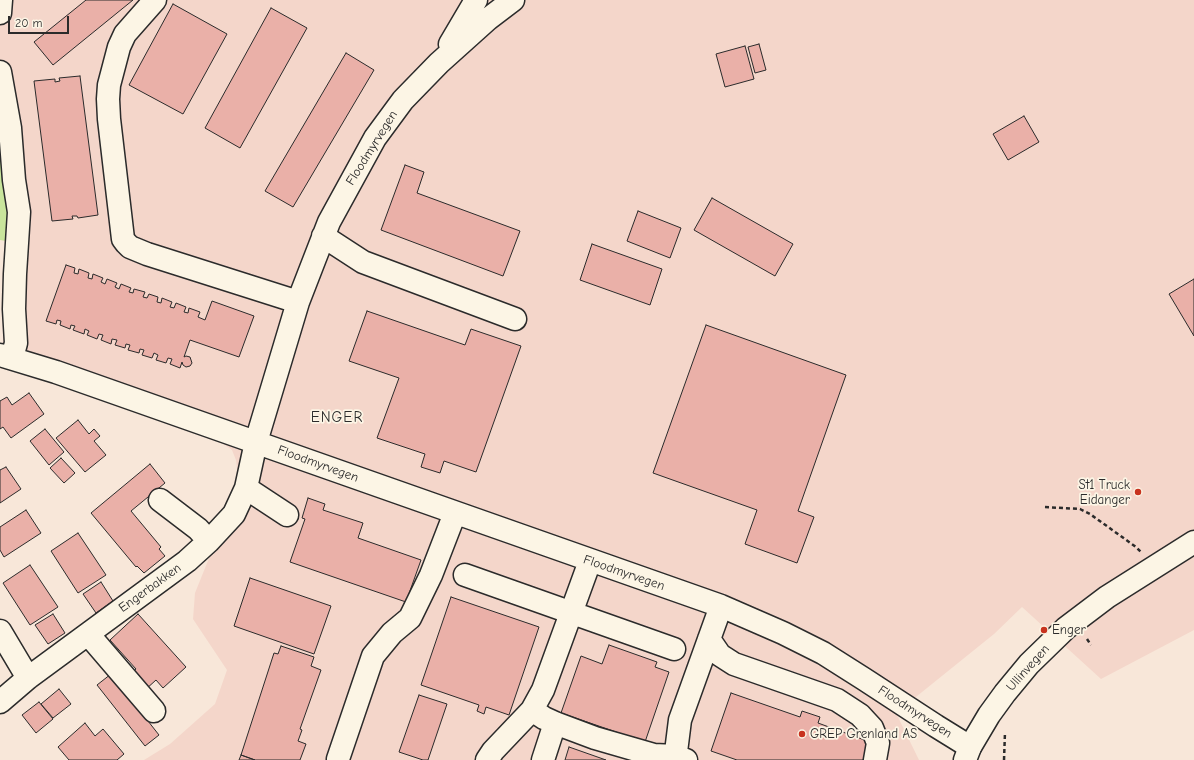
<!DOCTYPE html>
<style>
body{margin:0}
#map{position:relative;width:1194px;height:760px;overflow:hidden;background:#f8e7d9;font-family:"Comic Neue",sans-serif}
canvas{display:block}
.scale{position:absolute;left:8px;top:16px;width:61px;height:18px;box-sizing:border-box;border:2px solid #2b2b2b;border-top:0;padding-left:5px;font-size:12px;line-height:14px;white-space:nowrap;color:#2b2b2b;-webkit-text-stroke:3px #fcf5e5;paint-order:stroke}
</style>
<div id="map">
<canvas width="1194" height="760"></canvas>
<div class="scale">20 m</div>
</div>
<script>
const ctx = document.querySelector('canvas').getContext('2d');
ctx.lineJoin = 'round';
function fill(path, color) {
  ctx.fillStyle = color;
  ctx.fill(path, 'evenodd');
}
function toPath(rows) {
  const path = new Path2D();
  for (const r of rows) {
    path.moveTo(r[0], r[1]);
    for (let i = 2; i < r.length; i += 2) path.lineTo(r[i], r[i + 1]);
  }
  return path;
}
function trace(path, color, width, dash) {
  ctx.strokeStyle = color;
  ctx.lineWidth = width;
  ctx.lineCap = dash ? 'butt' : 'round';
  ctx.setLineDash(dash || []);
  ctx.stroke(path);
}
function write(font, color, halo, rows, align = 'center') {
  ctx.font = font + ' "Comic Neue",sans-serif';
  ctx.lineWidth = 3.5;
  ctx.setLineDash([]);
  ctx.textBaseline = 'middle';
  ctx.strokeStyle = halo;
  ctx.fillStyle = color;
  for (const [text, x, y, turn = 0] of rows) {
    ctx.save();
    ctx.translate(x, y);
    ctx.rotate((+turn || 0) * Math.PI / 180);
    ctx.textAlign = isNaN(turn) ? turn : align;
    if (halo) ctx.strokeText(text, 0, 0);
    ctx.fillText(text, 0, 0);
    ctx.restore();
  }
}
const built = toPath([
 [0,0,1194,0,1194,630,1101,679,1022,607,994,634,896,713,919,760,144,760,170,744,215,704,227,670,193,619,195,593,232,501,238,477,236,460,232,450,218,440,1,362,12,242,0,109]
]);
const green = toPath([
 [0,109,12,242,0,240]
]);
const building = toPath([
 [86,0,133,0,53,65,34,42,86,0],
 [173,4,227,34,183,114,129,85,173,4],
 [271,8,307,28,240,148,205,128,271,8],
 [759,44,766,70,755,73,748,47,759,44],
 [745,46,754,79,725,87,716,54,745,46],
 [346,53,374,70,293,207,265,191,346,53],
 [80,76,98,215,78,218,77,216,72,216,73,219,52,221,34,81,55,79,55,82,60,81,59,78,80,76],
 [1024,116,1039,142,1008,160,993,134,1024,116],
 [405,165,424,172,417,193,520,231,503,276,381,230,405,165],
 [712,198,793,244,775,276,694,230,712,198],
 [638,211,681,228,670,258,627,241,638,211],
 [592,244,662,269,650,305,580,280,592,244],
 [66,265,75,268,74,273,78,274,79,269,89,273,88,278,92,279,93,274,103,278,101,282,105,284,107,279,117,283,115,287,119,289,121,284,131,288,129,292,133,293,134,289,145,292,143,297,147,298,149,294,158,297,157,302,161,303,162,298,172,302,170,307,174,308,176,303,186,307,184,312,188,313,189,308,200,312,198,317,205,320,212,301,254,316,239,357,190,340,184,357,186,356,190,357,192,363,190,366,186,367,183,365,182,362,180,368,170,364,172,359,168,358,166,363,156,360,158,355,154,353,152,358,142,355,144,350,140,349,139,353,128,350,130,345,126,344,125,348,115,345,117,340,112,339,111,344,101,340,103,335,99,334,97,339,87,335,89,331,85,329,84,334,73,330,75,326,71,325,70,329,60,325,61,321,57,320,56,324,46,321,66,265],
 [1194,279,1194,336,1169,294,1194,279],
 [367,311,465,345,471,329,521,346,476,472,444,461,440,473,421,467,425,454,377,438,399,378,349,361,367,311],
 [706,325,846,375,798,511,814,517,797,563,745,544,757,510,653,473,706,325],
 [29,393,44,414,11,438,3,427,0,429,0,401,7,397,12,405,29,393],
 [78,420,89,434,94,429,100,436,94,441,106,455,85,472,56,438,78,420],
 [45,429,64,452,49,465,30,441,45,429],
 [61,458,75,473,64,483,50,468,61,458],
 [150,464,165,483,131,511,161,547,159,549,165,556,144,573,137,566,136,567,91,513,150,464],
 [6,467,21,489,0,503,0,470,6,467],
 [308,498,325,504,323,510,363,523,358,538,421,560,406,602,290,562,305,519,302,518,308,498],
 [26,510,41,533,4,557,0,550,0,527,26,510],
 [78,533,106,575,78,593,51,551,78,533],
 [30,565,58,607,30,625,3,583,30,565],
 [250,578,331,606,314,654,234,626,250,578],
 [101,582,113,601,96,613,83,594,101,582],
 [451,597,539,627,509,715,486,707,484,714,477,711,479,705,421,685,451,597],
 [53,614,65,633,48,644,35,625,53,614],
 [138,614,186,667,163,688,156,680,145,690,130,674,136,669,110,640,138,614],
 [609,645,657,662,655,667,669,672,645,742,561,713,581,656,602,664,609,645],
 [281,646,314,657,311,666,321,670,300,729,302,730,298,741,306,744,300,760,255,760,241,755,274,653,278,654,281,646],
 [111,674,159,735,145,746,97,685,111,674],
 [59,689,71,704,53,718,41,704,59,689],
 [731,693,800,717,802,711,820,717,818,723,870,742,863,760,737,760,711,751,731,693],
 [419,695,447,704,428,760,423,760,399,752,419,695],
 [39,702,53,719,36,733,22,715,39,702],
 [85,723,95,736,103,729,124,754,117,760,69,760,58,747,85,723],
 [569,747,606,760,565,760,569,747],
 [241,755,255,760,239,760,241,755]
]);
const path = toPath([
 [1045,507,1080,509,1090,514,1136,547,1141,552],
 [1087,639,1091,645],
 [1004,760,1005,732]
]);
const minor = toPath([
 [155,0,125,34,119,47,109,85,108,99,109,119,123,239,126,243,130,247,147,254,298,302],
 [0,13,1,0],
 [450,44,476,0],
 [0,72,10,128,14,180,19,212,15,274,14,309,16,343,12,358],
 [323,236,363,262,515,319],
 [0,355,56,372,721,606,783,633,823,653,864,679,936,726,970,747],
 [246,488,287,515],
 [160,500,198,529,209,541],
 [465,575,674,649],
 [0,631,28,678],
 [88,634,154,711],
 [709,639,720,655,734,664,837,700,860,715,872,728,878,743,875,760],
 [0,702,28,678,187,561,209,541,234,514,246,488,256,442,298,302,329,222,375,138,403,100,439,63,488,19,513,0],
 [532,710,544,718,555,723,595,738,654,755,675,756,686,760],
 [338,759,373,656,392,633,410,618,431,575,455,513],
 [487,760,493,751,532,710,543,690,590,561],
 [543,760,555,723],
 [675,760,680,720,721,606]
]);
const major = toPath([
 [965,760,970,747,989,715,1005,693,1029,664,1066,628,1107,597,1194,542]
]);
const markers = [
 [1138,492,4,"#c8321e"],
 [1044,630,4,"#c8321e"],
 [802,734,4,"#c8321e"]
];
const streetNames = [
 ["Floodmyrvegen",372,148,-58],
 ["Floodmyrvegen",318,464,20],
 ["Floodmyrvegen",624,573,19],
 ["Engerbakken",150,588,-36],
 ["Ullinvegen",1028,668,-48],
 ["Floodmyrvegen",915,712,33]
];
const poiNames = [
 ["St1 Truck",1130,485,"right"],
 ["Eidanger",1130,500,"right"],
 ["Enger",1052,630],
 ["GREP Grenland AS",810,734]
];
const quarterNames = [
 ["ENGER",337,418]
];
fill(built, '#f4d6ca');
fill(green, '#c9e59c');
fill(building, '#eab0a8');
trace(building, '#2b2b2b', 1);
trace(minor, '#2b2b2b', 25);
trace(major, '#2b2b2b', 25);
trace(path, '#2b2b2b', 2.5, [4, 3]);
trace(minor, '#fcf5e5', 22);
trace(major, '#fcf5e5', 22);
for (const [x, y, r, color] of markers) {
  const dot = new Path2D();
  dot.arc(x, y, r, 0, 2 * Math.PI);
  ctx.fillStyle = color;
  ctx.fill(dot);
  trace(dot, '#fcf5e5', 1.5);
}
write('13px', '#2b2b2b', '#fcf5e5', streetNames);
write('13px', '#2b2b2b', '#fcf5e5', poiNames, 'left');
ctx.letterSpacing = '1px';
write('15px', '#2b2b2b', '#fcf5e5', quarterNames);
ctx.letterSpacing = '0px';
</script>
